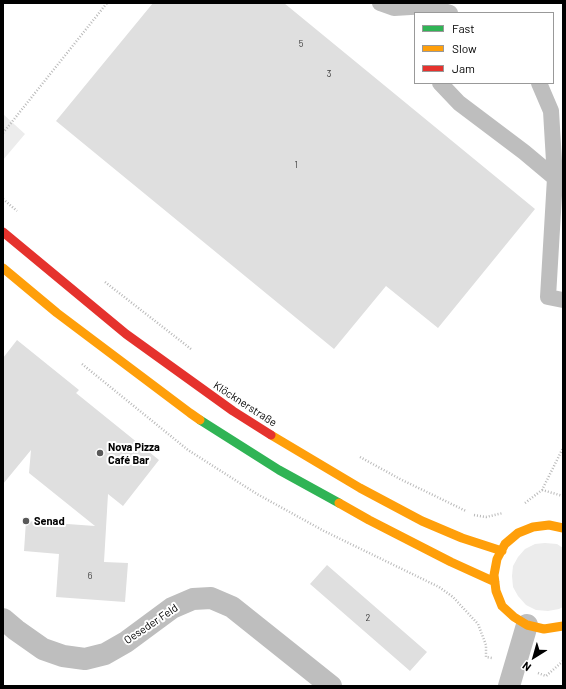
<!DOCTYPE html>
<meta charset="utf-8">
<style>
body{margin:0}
#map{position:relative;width:566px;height:689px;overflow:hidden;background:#fff;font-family:Barlow,sans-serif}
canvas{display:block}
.frame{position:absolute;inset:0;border:4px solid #000;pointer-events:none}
.legend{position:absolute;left:414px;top:12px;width:140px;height:72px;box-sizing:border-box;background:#fff;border:1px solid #999;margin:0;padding:5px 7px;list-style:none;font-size:12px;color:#000}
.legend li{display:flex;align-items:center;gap:8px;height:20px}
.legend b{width:20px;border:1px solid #999}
.north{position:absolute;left:514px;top:637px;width:40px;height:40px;-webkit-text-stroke:3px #fff;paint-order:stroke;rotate:217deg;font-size:11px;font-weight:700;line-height:16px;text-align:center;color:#000}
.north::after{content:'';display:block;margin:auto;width:14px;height:18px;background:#000;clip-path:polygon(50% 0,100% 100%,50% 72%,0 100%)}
</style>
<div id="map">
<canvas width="566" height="689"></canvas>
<div class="frame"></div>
<ul class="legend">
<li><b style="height:5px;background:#30b455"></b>Fast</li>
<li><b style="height:5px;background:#ff9f0a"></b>Slow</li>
<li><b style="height:5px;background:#e5322d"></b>Jam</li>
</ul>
<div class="north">N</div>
</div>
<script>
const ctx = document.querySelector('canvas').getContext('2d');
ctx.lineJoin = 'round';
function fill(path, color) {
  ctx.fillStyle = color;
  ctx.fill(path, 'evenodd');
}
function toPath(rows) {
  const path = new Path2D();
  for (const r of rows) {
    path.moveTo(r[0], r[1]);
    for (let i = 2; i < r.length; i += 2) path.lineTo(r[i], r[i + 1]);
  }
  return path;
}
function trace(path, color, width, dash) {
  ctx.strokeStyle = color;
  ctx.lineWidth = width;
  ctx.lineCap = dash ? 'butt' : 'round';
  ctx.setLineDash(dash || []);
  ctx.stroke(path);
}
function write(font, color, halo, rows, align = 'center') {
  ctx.font = font + ' Barlow,sans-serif';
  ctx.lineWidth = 4;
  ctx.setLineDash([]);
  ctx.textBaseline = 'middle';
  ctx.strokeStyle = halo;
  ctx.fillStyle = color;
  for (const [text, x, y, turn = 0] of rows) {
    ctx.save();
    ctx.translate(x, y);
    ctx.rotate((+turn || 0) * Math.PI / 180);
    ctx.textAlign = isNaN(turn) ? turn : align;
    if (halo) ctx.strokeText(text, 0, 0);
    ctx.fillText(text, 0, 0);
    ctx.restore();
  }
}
const green = toPath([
 [3,114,25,134,3,160],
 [545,543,557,544,563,548,563,607,559,609,548,611,536,610,526,605,518,596,513,587,512,576,513,566,518,557,525,549,535,544]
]);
const building = toPath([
 [153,3,284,3,535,209,438,328,386,286,334,349,56,121],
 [17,340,79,390,76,393,159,460,123,506,108,494,104,562,128,563,125,602,56,597,59,554,24,551,26,521,95,526,29,473,31,450,3,484,3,358],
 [327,565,427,652,410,671,310,584]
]);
const path = toPath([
 [3,133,107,3],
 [3,199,17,211],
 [105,282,191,349],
 [82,364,188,450,257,494,324,531,439,587,453,597,478,624,486,645,486,657,492,658],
 [360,457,400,479,466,511],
 [542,490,563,496],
 [525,503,542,490,563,448],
 [474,515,486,517,503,513],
 [538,673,546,676,563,661]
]);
const lane = toPath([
 [380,3,394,8,427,6,450,13],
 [440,83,459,103,524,152,555,178,548,297,563,300],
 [539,83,551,111,555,178]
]);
const street = toPath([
 [3,619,16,630,43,649,63,656,85,659,105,654,126,642,172,608,193,599,211,598,232,607,331,686],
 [509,686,527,625]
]);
const fast = toPath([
 [200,420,279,470,339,503]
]);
const slow = toPath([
 [3,268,57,313,190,413,200,420],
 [271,435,360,488,422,521,462,538,502,551],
 [339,503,369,520,451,562,495,582],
 [563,528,549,525,533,527,518,533,505,544,497,559,494,575,496,591,502,606,514,617,527,625,544,629,563,626]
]);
const jam = toPath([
 [3,232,126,334,233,411,271,435]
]);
const markers = [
 [100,453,4,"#595959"],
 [26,521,4,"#595959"]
];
const numberNames = [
 ["5",301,44],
 ["3",329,74],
 ["1",296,165],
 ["6",90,576],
 ["2",368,618]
];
const streetNames = [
 ["Klöcknerstraße",245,404,33],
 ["Oeseder Feld",151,624,-34]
];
const poiNames = [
 ["Nova Pizza",108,447],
 ["Café Bar",108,460],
 ["Senad",34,521]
];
fill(green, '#ececec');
fill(building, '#dfdfdf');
trace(path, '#b9b9b9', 2.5, [1, 2]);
trace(lane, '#bebebe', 16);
trace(street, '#bebebe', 22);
trace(fast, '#30b455', 9);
trace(slow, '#ff9f0a', 9);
trace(jam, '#e5322d', 9);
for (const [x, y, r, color] of markers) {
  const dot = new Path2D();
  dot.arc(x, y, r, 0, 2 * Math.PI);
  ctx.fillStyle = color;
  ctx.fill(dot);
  trace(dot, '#fff', 1.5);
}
write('9px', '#383838', null, numberNames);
write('11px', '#000', '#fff', streetNames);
write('bold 11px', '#000', '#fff', poiNames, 'left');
</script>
